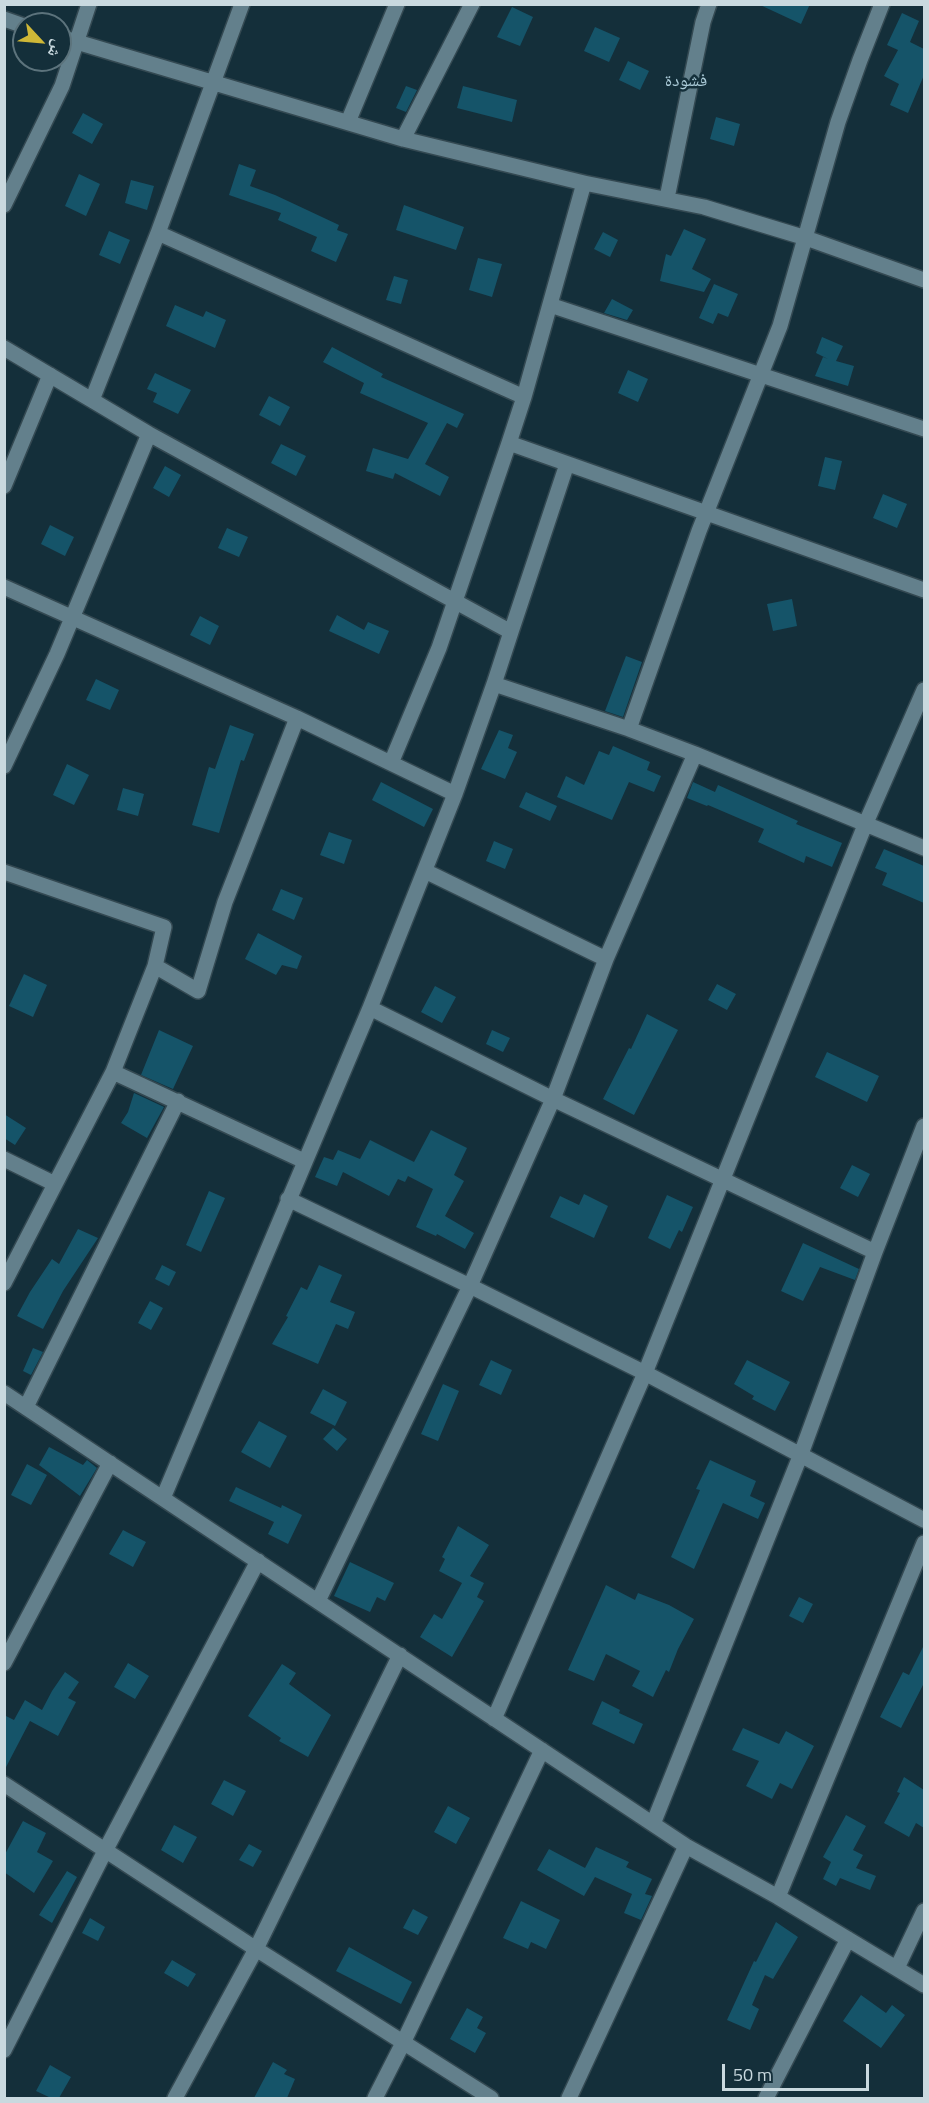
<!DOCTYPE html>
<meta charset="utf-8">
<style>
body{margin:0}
#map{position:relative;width:929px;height:2103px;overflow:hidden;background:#142f3a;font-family:"Titillium Web","Noto Naskh Arabic",sans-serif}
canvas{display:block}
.frame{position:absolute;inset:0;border:6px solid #c9d9df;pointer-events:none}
.north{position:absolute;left:12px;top:12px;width:60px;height:60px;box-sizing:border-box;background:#142f3a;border:2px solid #5c737c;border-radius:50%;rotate:116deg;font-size:16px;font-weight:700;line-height:24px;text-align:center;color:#c9d9df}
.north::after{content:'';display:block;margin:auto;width:21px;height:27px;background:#cfb837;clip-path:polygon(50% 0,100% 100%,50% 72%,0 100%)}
.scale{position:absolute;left:722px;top:2064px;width:147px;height:27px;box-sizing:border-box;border:3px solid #c9d9df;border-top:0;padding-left:8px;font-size:18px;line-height:21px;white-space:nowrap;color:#c9d9df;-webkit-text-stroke:4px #142f3a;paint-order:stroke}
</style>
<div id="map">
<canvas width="929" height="2103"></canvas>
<div class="frame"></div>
<div class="north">ش</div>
<div class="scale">50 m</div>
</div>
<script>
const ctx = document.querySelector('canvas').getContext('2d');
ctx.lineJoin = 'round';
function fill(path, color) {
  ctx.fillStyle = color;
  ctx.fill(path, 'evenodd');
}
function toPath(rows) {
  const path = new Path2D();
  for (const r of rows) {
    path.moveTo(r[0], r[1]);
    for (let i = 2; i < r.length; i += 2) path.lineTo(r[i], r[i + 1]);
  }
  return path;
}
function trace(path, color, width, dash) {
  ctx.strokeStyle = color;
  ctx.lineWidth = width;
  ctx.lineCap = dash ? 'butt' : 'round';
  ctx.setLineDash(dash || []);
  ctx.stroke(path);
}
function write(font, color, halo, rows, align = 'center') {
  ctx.font = font + ' "Titillium Web","Noto Naskh Arabic",sans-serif';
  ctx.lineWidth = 5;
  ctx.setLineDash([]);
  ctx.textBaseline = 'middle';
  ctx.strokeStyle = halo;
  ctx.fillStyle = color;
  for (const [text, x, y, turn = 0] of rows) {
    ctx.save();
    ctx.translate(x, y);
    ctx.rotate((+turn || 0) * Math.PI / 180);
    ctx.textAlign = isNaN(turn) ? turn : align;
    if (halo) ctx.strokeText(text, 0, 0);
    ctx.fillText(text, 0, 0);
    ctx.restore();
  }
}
const building = toPath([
 [758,4,810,4,801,24],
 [512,7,533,17,520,46,497,37],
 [902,13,919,21,910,42,924,49,924,75,908,113,890,105,899,84,884,76,898,50,887,45],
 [595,27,620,38,609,62,584,51],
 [628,61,649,71,640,90,619,80],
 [406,86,417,90,406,112,396,108],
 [463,86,517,100,512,122,457,108],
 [83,113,103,124,92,144,72,133],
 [716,117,740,124,734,146,710,139],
 [239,164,256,170,250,186,275,195,339,225,337,230,348,234,336,262,311,251,317,237,278,220,281,213,229,195],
 [79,174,100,184,86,216,65,206],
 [131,180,154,186,147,210,125,203],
 [404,205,464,227,456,250,396,230],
 [684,229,706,239,692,269,711,279,704,292,660,281,666,254,671,256],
 [109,231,130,240,120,264,99,255],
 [603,232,618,240,610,257,594,249],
 [478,258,502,264,492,297,469,290],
 [394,276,408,280,401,304,386,300],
 [714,284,738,294,728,317,718,313,713,324,699,318],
 [612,299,633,310,627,320,604,313],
 [175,305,203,317,206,311,226,320,215,348,166,326],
 [822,337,843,346,836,361,854,366,848,386,815,376,823,357,828,359,816,353],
 [332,347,383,374,381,377,464,414,457,428,447,423,425,464,449,477,440,496,395,473,393,479,366,471,373,448,408,459,428,423,360,393,364,383,323,362],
 [628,370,648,379,638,402,618,393],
 [155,373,191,390,178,414,153,402,157,393,147,389],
 [269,396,290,407,280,426,259,415],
 [281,444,306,456,296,476,271,463],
 [825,457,842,461,835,490,818,486],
 [165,466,181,475,169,497,153,488],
 [883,494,907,504,897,528,873,518],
 [50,525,74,537,65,556,41,544],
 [227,528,248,537,239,557,218,548],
 [792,599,797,626,773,631,767,604],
 [337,615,364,630,368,622,389,631,379,654,329,631],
 [200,616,219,626,210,645,190,635],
 [626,656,642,662,623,717,605,711],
 [96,679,119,690,110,710,86,700],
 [230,725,254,734,244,761,241,760,219,833,192,825,209,767,215,769],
 [499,730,513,735,508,748,517,752,505,779,481,769],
 [613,746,650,762,647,770,661,776,654,792,629,782,612,820,557,797,566,776,584,785,599,751,609,755],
 [67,764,89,775,74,805,53,795],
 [381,782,433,809,424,827,372,800],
 [693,782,715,792,718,785,798,821,796,824,842,843,832,867,806,856,804,863,758,842,764,829,708,805,707,806,687,798],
 [123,788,144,794,138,816,117,810],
 [526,792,557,806,550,821,519,807],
 [329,832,352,840,344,864,320,855],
 [494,841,513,849,505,869,486,861],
 [884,849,924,866,924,903,882,885,887,873,875,868],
 [281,889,303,898,294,920,272,910],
 [258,933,302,956,297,969,282,965,276,975,245,959],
 [24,974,47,985,33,1017,9,1006],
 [717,984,736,994,727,1010,708,1000],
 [435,986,456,997,442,1023,421,1012],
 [647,1014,678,1030,634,1115,603,1099,629,1048,631,1049],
 [159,1030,193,1046,173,1089,141,1075],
 [492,1030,510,1038,503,1052,486,1044],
 [827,1052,879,1076,867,1102,815,1077],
 [134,1093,164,1107,147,1138,121,1123,128,1112],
 [4,1114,26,1128,15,1145,4,1138],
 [431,1130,467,1148,454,1175,464,1181,445,1216,474,1233,465,1249,437,1234,436,1236,416,1227,433,1189,408,1176,405,1182,398,1179,389,1196,343,1172,337,1186,315,1177,324,1157,333,1160,338,1150,360,1159,370,1140,414,1162],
 [852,1165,870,1174,858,1197,840,1188],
 [209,1191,225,1198,201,1252,186,1245],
 [584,1194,608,1206,594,1238,550,1217,560,1196,579,1205],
 [667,1195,693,1207,682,1232,679,1230,670,1249,648,1238],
 [78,1229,98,1238,63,1291,43,1329,17,1316,30,1292,52,1259,59,1264],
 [803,1243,859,1269,855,1280,820,1267,803,1301,781,1291],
 [162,1265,176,1272,169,1286,155,1279],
 [319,1265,342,1275,330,1302,355,1312,348,1329,336,1324,318,1364,272,1344,288,1317,286,1316,301,1287,307,1290],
 [150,1301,163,1308,151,1330,138,1323],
 [33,1348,43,1352,31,1375,23,1371],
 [491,1360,512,1370,501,1395,479,1385],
 [747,1360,790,1382,775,1411,752,1399,754,1396,734,1384],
 [443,1384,459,1391,438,1441,421,1434],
 [323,1389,347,1402,335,1426,310,1413],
 [259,1421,287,1436,270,1468,241,1452],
 [333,1428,347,1439,337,1451,323,1439],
 [49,1447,83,1465,87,1460,97,1468,80,1496,39,1465],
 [710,1460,756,1481,750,1496,765,1503,758,1519,723,1503,694,1569,671,1557,700,1490,696,1489],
 [27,1464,47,1475,31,1505,11,1495],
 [236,1487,281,1508,282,1505,302,1515,288,1544,268,1534,274,1522,229,1501],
 [458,1526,489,1545,470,1576,484,1583,477,1597,484,1601,452,1657,420,1637,434,1614,442,1619,462,1583,439,1571,445,1559,442,1557],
 [123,1530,146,1542,133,1567,109,1554],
 [350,1562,394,1583,385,1601,377,1597,370,1612,334,1596],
 [606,1585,635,1600,638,1593,669,1605,694,1619,678,1649,669,1672,666,1670,653,1697,632,1686,640,1671,606,1654,594,1681,568,1670],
 [799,1597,813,1604,803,1623,789,1616],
 [924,1645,924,1683,901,1728,880,1717,903,1672,909,1675],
 [128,1663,149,1676,135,1699,114,1687],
 [282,1664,296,1673,289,1684,331,1715,308,1757,279,1741,281,1738,248,1716],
 [65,1672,79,1682,68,1698,76,1702,58,1736,30,1721,4,1771,4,1715,14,1720,25,1700,42,1710,52,1691],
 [602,1701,620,1710,619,1713,643,1724,634,1744,592,1724],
 [743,1728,779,1744,786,1731,814,1746,792,1789,780,1783,772,1799,746,1786,759,1761,732,1750],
 [904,1777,924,1790,924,1828,916,1823,909,1837,884,1823,900,1793,897,1792],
 [224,1780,246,1791,233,1816,211,1804],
 [448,1806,470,1818,456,1844,434,1832],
 [846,1815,866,1826,853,1850,863,1855,856,1868,876,1876,870,1890,840,1878,836,1886,823,1879,831,1862,823,1857],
 [23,1821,46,1833,37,1852,53,1861,34,1893,4,1872,4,1856],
 [174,1825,197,1837,183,1863,161,1850],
 [249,1844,262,1851,253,1867,239,1860],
 [596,1847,629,1862,626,1867,652,1879,645,1894,652,1896,641,1920,624,1913,632,1894,595,1877,584,1896,537,1870,549,1849,585,1868],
 [67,1871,77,1877,52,1923,39,1915],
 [521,1901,560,1920,546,1949,531,1942,528,1949,503,1938],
 [413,1909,428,1917,418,1935,403,1928],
 [90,1918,105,1927,98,1941,82,1933],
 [776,1922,798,1937,773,1979,765,1975,752,2005,759,2009,750,2030,727,2020,754,1961,756,1962],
 [349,1947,412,1982,401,2004,336,1971],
 [172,1960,196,1974,188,1987,164,1973],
 [861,1995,886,2013,892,2005,905,2015,881,2048,843,2021],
 [467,2008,483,2017,477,2028,486,2033,475,2053,450,2039],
 [273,2062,287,2070,284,2074,295,2079,287,2098,254,2098],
 [50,2065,71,2077,59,2098,51,2098,36,2091]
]);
const street = toPath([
 [4,19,24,26],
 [60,37,403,139,584,183,704,207,806,238,924,280],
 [348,122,397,4],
 [403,139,472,4],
 [667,198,703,22,709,4],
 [4,205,62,86,89,4],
 [158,233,524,397],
 [550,305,924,429],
 [4,348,149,434,511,632,494,684],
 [92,400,158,233,242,4],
 [509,443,924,590],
 [4,486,50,375],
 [4,587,297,718,455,794],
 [511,632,567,464],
 [629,729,699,531,780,326,838,122,860,60,882,4],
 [391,763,439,648,509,443,524,397,584,183],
 [4,766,57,654,149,434],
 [425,871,606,959],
 [4,872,164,927,155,966],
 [370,1008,553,1099,875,1252],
 [113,1072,304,1161],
 [4,1159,55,1184],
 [288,1199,470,1286,645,1373,924,1520],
 [4,1283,113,1072,155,966,198,991,225,902,297,718],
 [4,1393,686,1846,778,1897,924,1985],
 [26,1407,178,1101],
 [163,1498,370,1008,455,794,494,684,629,729,695,754,924,848],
 [318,1601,470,1286,553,1099,606,959,695,754],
 [4,1663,110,1463],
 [494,1719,645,1373,865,825,924,690],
 [4,1784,256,1949,491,2098],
 [653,1824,801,1454,875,1252,924,1126],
 [778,1897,924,1543],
 [897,1968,924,1911],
 [4,2050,105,1851,258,1561],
 [175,2098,256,1949,400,1655],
 [375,2098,403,2043,542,1750],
 [569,2098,686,1846],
 [766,2098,848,1939]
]);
const neighbourhoodNames = [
 ["فشودة",686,82]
];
fill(building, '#155469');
trace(street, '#344952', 18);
trace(street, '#63808c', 15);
write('18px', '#abcbd8', '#142f3a', neighbourhoodNames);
</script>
